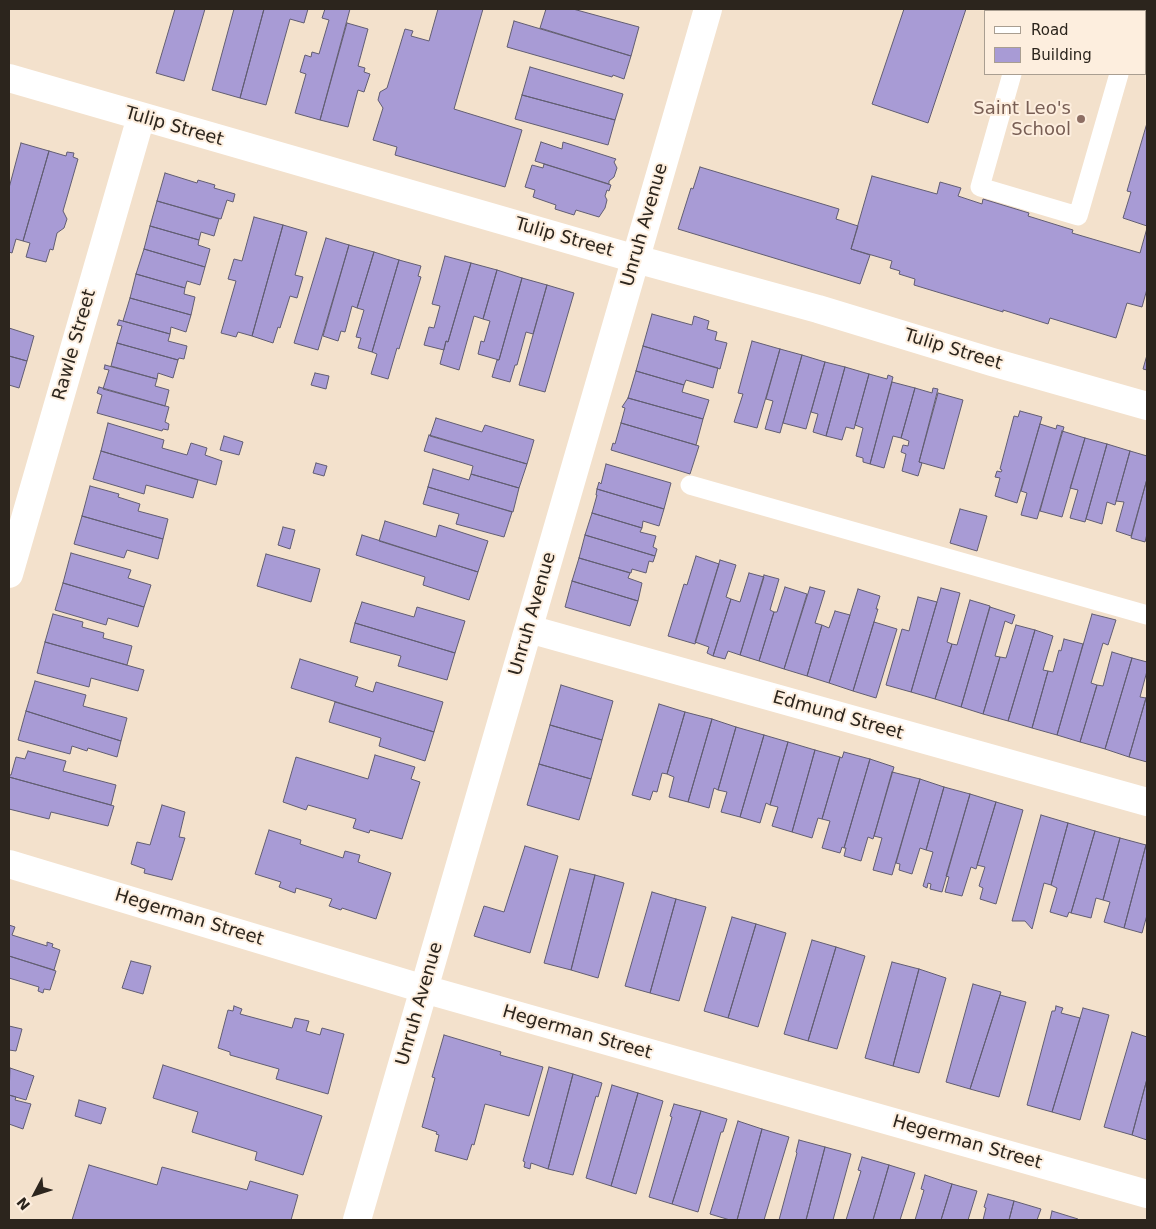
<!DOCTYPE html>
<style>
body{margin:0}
#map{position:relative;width:1156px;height:1229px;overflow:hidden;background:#f3e1cc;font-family:"DejaVu Sans",sans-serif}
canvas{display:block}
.frame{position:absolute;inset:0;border:10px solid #2c251d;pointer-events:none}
.legend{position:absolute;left:984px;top:10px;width:162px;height:65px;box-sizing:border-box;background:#fdeede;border:1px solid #a99e91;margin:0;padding:6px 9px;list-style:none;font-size:15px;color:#2c251d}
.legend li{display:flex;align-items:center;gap:10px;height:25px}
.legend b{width:25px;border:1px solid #a99e91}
.north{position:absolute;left:10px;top:1169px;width:50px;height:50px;-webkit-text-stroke:4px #fdeede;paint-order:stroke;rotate:230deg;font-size:14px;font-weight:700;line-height:20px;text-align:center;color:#2c251d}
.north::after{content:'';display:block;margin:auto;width:18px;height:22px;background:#2c251d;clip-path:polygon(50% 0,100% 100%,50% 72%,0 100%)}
</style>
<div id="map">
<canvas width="1156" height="1229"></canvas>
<div class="frame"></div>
<ul class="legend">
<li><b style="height:6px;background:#fff"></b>Road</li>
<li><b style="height:14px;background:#a89bd5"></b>Building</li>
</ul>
<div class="north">N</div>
</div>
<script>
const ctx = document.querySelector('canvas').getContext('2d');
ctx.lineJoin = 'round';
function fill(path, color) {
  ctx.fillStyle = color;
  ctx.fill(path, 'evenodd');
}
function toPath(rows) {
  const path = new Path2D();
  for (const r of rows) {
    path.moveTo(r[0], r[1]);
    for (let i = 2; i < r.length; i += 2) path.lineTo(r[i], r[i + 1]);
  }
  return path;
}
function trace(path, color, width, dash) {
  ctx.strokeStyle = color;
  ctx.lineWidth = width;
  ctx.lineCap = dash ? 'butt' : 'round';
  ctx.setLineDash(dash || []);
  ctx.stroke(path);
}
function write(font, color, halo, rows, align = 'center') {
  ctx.font = font + ' "DejaVu Sans",sans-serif';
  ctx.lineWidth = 4;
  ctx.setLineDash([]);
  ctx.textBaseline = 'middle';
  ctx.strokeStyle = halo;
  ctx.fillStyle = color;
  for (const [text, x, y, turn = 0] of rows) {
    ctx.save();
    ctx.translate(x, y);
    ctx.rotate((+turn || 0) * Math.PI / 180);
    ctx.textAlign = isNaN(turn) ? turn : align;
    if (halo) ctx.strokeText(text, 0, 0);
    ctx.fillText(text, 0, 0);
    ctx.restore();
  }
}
const building = toPath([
 [175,9,205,9,184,81,156,73,175,9],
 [234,9,264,9,240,98,212,90,234,9],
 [264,9,308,9,304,23,290,19,266,105,240,98,264,9],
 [325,9,350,9,320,120,295,113,306,74,300,72,305,55,311,57,312,52,319,54,329,20,322,18,325,9],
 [438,9,483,9,454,109,522,130,505,187,395,155,397,147,373,140,383,108,378,100,380,92,387,88,405,29,413,31,411,36,429,41,438,9],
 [546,9,573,9,639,27,631,56,540,28,546,9],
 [904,9,966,9,928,123,872,104,904,9],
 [514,21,631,56,624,79,613,75,612,77,507,47,514,21],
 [347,23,368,29,358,66,365,68,364,72,370,74,364,92,358,90,348,127,320,120,347,23],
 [530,67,623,94,615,120,522,95,530,67],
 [522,95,615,120,608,145,515,119,522,95],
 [1147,123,1147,226,1123,218,1131,192,1127,191,1147,123],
 [541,142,562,149,563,142,616,159,614,162,617,168,614,177,609,181,609,184,535,161,541,142],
 [21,143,49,151,23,241,16,239,12,253,9,252,9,188,21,143],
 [49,151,66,156,67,152,74,153,73,157,78,159,63,211,67,219,64,228,57,233,53,250,50,249,46,262,26,257,30,243,23,241,49,151],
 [544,164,611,185,609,191,607,190,605,196,607,200,605,208,599,217,576,210,574,215,555,209,556,205,533,197,535,190,525,187,532,165,543,168,544,164],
 [700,167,839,209,836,219,858,226,851,249,870,255,860,284,678,229,691,188,693,189,700,167],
 [165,173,197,183,198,180,215,185,214,188,235,194,233,202,227,200,221,219,157,201,165,173],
 [872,176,937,194,940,182,961,188,958,196,982,204,983,199,1029,213,1028,216,1073,230,1072,233,1140,253,1147,228,1147,289,1142,307,1127,303,1116,338,1050,318,1048,324,1003,310,1003,312,914,285,915,279,899,274,900,271,890,268,892,261,851,249,872,176],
 [157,201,219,219,214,236,201,232,199,240,150,226,157,201],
 [254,217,283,225,252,336,238,332,236,337,221,333,236,281,228,279,234,259,242,261,254,217],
 [283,225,307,232,295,275,303,277,297,298,290,296,280,328,278,327,273,343,252,336,283,225],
 [150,226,199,240,198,245,210,249,205,267,144,249,150,226],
 [326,238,349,245,318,350,294,343,326,238],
 [349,245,374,252,357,308,352,306,345,332,341,331,338,341,323,336,349,245],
 [144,249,205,267,200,285,187,281,185,288,136,274,144,249],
 [374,252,399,260,372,352,358,348,361,338,356,337,364,310,357,308,374,252],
 [445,256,471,263,448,342,446,341,444,350,424,345,429,327,434,328,440,306,432,304,445,256],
 [399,260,421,266,418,276,421,277,399,349,397,348,388,379,371,374,377,354,372,352,399,260],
 [471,263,497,270,483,319,474,316,459,370,440,364,446,341,448,342,471,263],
 [497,270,522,278,499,360,478,354,481,341,484,342,490,321,483,319,497,270],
 [136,274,185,288,184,294,195,297,191,315,130,298,136,274],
 [522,278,547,285,533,334,526,332,517,365,515,365,510,382,492,377,497,360,499,360,522,278],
 [547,285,574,293,545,392,519,385,547,285],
 [130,298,191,315,186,332,171,327,170,334,123,321,130,298],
 [652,314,692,325,694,316,709,321,707,329,717,332,715,340,727,343,720,369,643,346,652,314],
 [119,320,170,334,168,341,187,346,184,359,179,358,178,360,117,343,122,326,117,325,119,320],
 [9,328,34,336,27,361,9,356,9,328],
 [752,341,780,349,757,428,734,422,743,394,738,393,752,341],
 [117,343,178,360,173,378,158,373,157,379,111,366,117,343],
 [643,346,718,368,713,388,686,380,684,385,636,371,643,346],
 [780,349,802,355,780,433,765,429,773,401,766,399,780,349],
 [802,355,825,362,806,429,783,423,802,355],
 [1147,355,1147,370,1143,369,1147,355],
 [9,356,27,361,19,388,9,385,9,356],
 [825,362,845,367,826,436,813,432,818,414,811,412,825,362],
 [105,365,157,379,155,386,169,390,165,406,103,389,109,370,104,369,105,365],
 [845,367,869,374,854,429,846,427,842,440,826,436,845,367],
 [636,371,684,385,682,392,709,400,703,419,628,398,636,371],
 [315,373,329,376,326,389,311,385,315,373],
 [869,374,887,379,888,375,893,377,870,464,863,462,863,458,856,456,863,428,855,425,869,374],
 [892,382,915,388,901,438,893,436,884,468,870,464,892,382],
 [99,387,169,407,165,422,169,424,168,430,163,429,162,431,97,413,102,395,97,393,99,387],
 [915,388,932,393,933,388,938,389,919,462,922,463,918,476,902,471,906,454,901,452,903,445,908,446,909,441,901,438,915,388],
 [938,393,963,400,944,469,919,462,938,393],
 [628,398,703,419,696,445,621,423,625,408,622,407,628,398],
 [1020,411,1042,417,1017,503,995,496,1000,478,995,477,997,471,1001,472,1002,470,1000,469,1014,416,1018,417,1020,411],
 [436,418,482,432,485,425,534,440,527,464,430,436,436,418],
 [108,423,164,440,162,448,187,455,191,443,207,448,205,455,222,461,216,485,101,451,108,423],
 [621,423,699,446,690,474,611,450,613,443,615,444,621,423],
 [1040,424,1056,429,1057,425,1064,427,1037,519,1021,515,1027,493,1021,491,1040,424],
 [1062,431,1085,438,1062,517,1040,511,1062,431],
 [429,435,527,464,519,488,471,474,473,466,424,451,429,435],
 [224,436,243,442,239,455,220,450,224,436],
 [1085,438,1107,444,1085,522,1070,518,1078,490,1070,488,1085,438],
 [1107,444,1130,451,1115,505,1107,502,1102,524,1086,519,1107,444],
 [101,451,198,480,193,498,146,485,144,494,93,479,101,451],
 [1130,451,1147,456,1147,479,1131,536,1116,531,1124,502,1116,501,1130,451],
 [316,463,327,466,324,476,313,473,316,463],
 [606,464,671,483,664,509,597,489,599,482,601,484,606,464],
 [433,469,469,480,471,474,519,488,513,512,428,487,433,469],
 [1147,479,1147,534,1145,542,1131,538,1147,479],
 [90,486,119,494,118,497,140,504,138,511,168,519,163,539,82,516,90,486],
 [428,487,512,512,504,537,456,524,459,514,423,504,428,487],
 [597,489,664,509,659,526,643,521,642,528,592,513,597,495,596,495,597,489],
 [960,509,987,516,977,551,950,543,960,509],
 [592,513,642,528,640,532,656,536,653,547,657,549,655,556,585,535,592,513],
 [82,516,163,539,158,559,127,550,124,558,74,544,82,516],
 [385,521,436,537,439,525,488,541,478,572,379,541,385,521],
 [283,527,295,530,290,549,278,545,283,527],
 [362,535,478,572,469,600,423,585,425,577,356,555,362,535],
 [585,535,655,556,653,562,649,561,646,573,632,569,631,573,579,558,585,535],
 [71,553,131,570,128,578,151,585,144,607,63,583,71,553],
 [266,554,320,569,311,602,257,586,266,554],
 [696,556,719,564,695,644,668,636,684,584,687,585,696,556],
 [579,558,630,573,628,578,642,583,638,601,572,581,579,558],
 [720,560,736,565,726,597,731,599,713,656,707,653,709,647,695,642,720,560],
 [749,573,764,577,740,655,728,651,725,659,713,656,731,599,740,602,749,573],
 [764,575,779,579,770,610,774,612,759,661,740,655,764,575],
 [572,581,638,601,630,626,565,607,572,581],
 [63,583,144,607,138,627,108,618,106,625,55,610,63,583],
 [785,587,807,594,784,669,759,661,774,612,777,612,785,587],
 [810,587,825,591,815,623,822,625,807,676,784,669,810,587],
 [941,588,960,593,947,642,952,644,935,699,911,692,941,588],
 [858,589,880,596,876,609,878,609,874,622,853,691,829,683,858,589],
 [918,597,937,602,911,692,886,685,902,629,909,631,918,597],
 [970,600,990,606,961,707,935,699,952,644,957,645,970,600],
 [362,602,414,617,417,607,465,621,455,653,355,623,362,602],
 [990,607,1015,615,1012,624,1005,621,995,656,1000,657,983,714,961,707,990,607],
 [835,611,850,615,829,683,807,676,822,625,829,628,835,611],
 [53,614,83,622,82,627,104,633,103,638,132,646,127,665,45,642,53,614],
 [1092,614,1116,620,1108,645,1103,643,1091,683,1097,685,1080,742,1057,735,1092,614],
 [874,622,897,629,876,698,853,691,874,622],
 [355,623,455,653,447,680,398,666,401,656,350,642,355,623],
 [1016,625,1035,630,1008,721,983,714,1000,657,1006,658,1016,625],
 [1035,630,1053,636,1043,670,1048,671,1032,728,1008,721,1035,630],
 [1064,639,1083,644,1057,735,1032,728,1048,671,1053,672,1059,650,1061,651,1064,639],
 [45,642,144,670,138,691,91,678,89,687,37,673,45,642],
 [1112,652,1132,658,1105,749,1080,742,1097,685,1103,686,1112,652],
 [1132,658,1147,662,1147,671,1140,697,1146,698,1129,757,1105,749,1132,658],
 [300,659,358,677,355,686,373,692,376,682,443,702,434,732,291,688,300,659],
 [35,681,86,695,83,706,127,718,121,741,26,711,35,681],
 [561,685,613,701,602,740,550,725,561,685],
 [1146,698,1147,699,1147,762,1129,757,1146,698],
 [335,702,434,732,425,761,379,746,381,738,329,722,335,702],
 [659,704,685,712,667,774,662,773,657,792,653,791,650,800,632,795,659,704],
 [26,711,121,741,117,757,88,748,87,751,72,746,70,754,18,740,26,711],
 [685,712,712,719,688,802,669,797,674,777,667,774,685,712],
 [712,719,736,727,718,790,714,788,709,808,688,802,712,719],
 [550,725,602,740,591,779,539,764,550,725],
 [736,727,764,735,740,817,721,812,727,792,718,790,736,727],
 [764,735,788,742,770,805,766,803,760,823,740,817,764,735],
 [788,742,815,750,792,832,772,826,778,807,770,805,788,742],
 [815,750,840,757,822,819,818,818,812,838,792,832,815,750],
 [28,751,66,761,63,771,116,785,111,805,9,777,9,775,11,775,16,757,25,759,28,751],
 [844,752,870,759,844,848,842,847,840,853,822,848,830,821,822,819,840,757,842,758,844,752],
 [375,755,415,767,411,779,420,782,402,839,370,830,369,833,353,828,356,819,308,805,306,810,283,802,296,757,368,779,375,755],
 [870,759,894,767,874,836,873,839,868,837,861,861,844,856,846,848,844,848,870,759],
 [539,764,591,779,579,820,527,805,539,764],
 [892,772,920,779,892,875,873,870,882,838,874,836,892,772],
 [9,777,114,806,108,826,51,812,49,819,9,809,9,777],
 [920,779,944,787,926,850,920,848,912,874,899,870,900,864,896,863,920,779],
 [944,787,970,794,942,892,930,889,931,884,928,883,927,888,923,886,933,852,926,850,944,787],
 [970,794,996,802,976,869,971,867,962,896,945,892,949,877,946,876,970,794],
 [996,802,1023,810,996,904,980,899,983,888,979,886,985,867,977,865,996,802],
 [162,805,185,812,179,837,185,838,172,880,144,873,145,869,131,864,137,842,150,845,162,805],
 [1041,815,1068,823,1051,885,1044,883,1032,929,1025,921,1012,921,1041,815],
 [1068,823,1095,831,1071,913,1069,912,1067,917,1050,912,1057,888,1051,885,1068,823],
 [269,830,301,840,300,844,343,858,345,851,360,855,358,862,391,873,376,919,342,908,341,910,329,906,332,899,296,888,295,893,279,887,281,882,255,874,269,830],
 [1095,831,1120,838,1103,900,1096,898,1091,918,1071,913,1095,831],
 [1120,838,1146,845,1124,928,1104,922,1110,902,1103,900,1120,838],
 [1146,845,1147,845,1147,915,1142,933,1124,928,1146,845],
 [525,846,558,856,530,953,474,936,484,906,504,912,525,846],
 [570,869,595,875,571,970,544,963,570,869],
 [595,875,624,883,598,978,571,970,595,875],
 [652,892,676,899,650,993,625,986,652,892],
 [676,899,706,907,679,1001,650,993,676,899],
 [732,917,756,924,728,1018,704,1011,732,917],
 [756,924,786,933,758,1027,728,1018,756,924],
 [9,925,15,927,12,935,47,946,47,942,53,944,52,947,60,950,54,970,9,956,9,925],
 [812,940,836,947,808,1041,784,1034,812,940],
 [836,947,865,956,837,1049,808,1041,836,947],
 [9,956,56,971,50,990,44,989,43,993,38,991,39,987,9,978,9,956],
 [131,961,151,966,143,994,122,988,131,961],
 [892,962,919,969,893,1066,865,1058,892,962],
 [919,969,946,978,919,1073,893,1066,919,969],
 [973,984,1001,992,970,1089,946,1082,973,984],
 [1000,995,1026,1002,999,1097,970,1089,1000,995],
 [234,1006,242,1009,240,1014,292,1028,295,1018,309,1021,306,1031,320,1035,322,1028,344,1034,328,1094,276,1079,279,1069,230,1055,230,1052,218,1048,228,1010,233,1011,234,1006],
 [1056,1006,1063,1008,1061,1013,1080,1018,1052,1112,1027,1105,1052,1011,1055,1011,1056,1006],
 [1083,1008,1109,1015,1080,1120,1052,1112,1083,1008],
 [9,1026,22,1029,16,1051,9,1050,9,1026],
 [1132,1032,1147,1037,1147,1079,1132,1135,1104,1127,1132,1032],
 [444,1035,501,1052,500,1055,543,1067,529,1116,485,1104,474,1145,472,1144,467,1160,435,1151,439,1135,436,1134,437,1132,422,1127,435,1078,432,1077,444,1035],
 [163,1065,322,1116,303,1175,255,1160,257,1152,192,1132,198,1112,153,1098,163,1065],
 [549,1067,573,1074,548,1169,531,1163,530,1169,524,1167,525,1162,523,1161,549,1067],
 [10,1068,34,1076,26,1100,9,1095,10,1068],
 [573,1074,602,1083,598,1097,596,1096,573,1175,548,1169,573,1074],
 [1147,1079,1147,1140,1132,1135,1147,1079],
 [612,1085,638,1093,611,1186,586,1178,612,1085],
 [638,1093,663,1101,636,1194,611,1186,638,1093],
 [9,1095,16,1097,15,1100,31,1104,23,1129,9,1124,9,1095],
 [79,1100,106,1108,101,1124,75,1116,79,1100],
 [674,1104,701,1111,672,1204,649,1197,672,1117,670,1116,674,1104],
 [701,1111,727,1119,723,1132,721,1132,698,1212,672,1204,701,1111],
 [738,1121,762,1129,737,1220,730,1220,710,1214,738,1121],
 [762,1129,789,1137,764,1220,737,1220,762,1129],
 [799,1140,825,1147,806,1220,779,1220,797,1153,796,1152,799,1140],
 [825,1147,851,1154,833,1220,806,1220,825,1147],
 [862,1157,889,1165,873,1220,846,1220,861,1171,858,1170,862,1157],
 [89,1165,157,1185,162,1167,247,1190,250,1181,298,1195,291,1220,72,1220,89,1165],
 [889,1165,915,1173,900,1220,873,1220,889,1165],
 [925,1175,952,1184,941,1220,915,1220,924,1190,921,1189,925,1175],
 [952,1184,977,1191,968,1220,941,1220,952,1184],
 [988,1194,1014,1201,1009,1220,983,1220,986,1208,984,1207,988,1194],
 [1014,1201,1041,1209,1037,1220,1009,1220,1014,1201],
 [1052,1211,1078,1219,1077,1220,1050,1220,1052,1211]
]);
const lane = toPath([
 [1138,11,1138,9],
 [1012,74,980,187,1078,216,1119,74],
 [690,485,1147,615]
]);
const street = toPath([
 [9,78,636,259,818,309,992,362,1147,406],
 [9,574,141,117],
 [529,629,1147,802],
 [9,864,424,989,1147,1194],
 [357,1220,708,9]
]);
const markers = [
 [1081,119,5,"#8d6e63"]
];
const educationNames = [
 ["Saint Leo's",1071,109],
 ["School",1071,130]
];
const streetNames = [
 ["Tulip Street",174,127,16],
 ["Unruh Avenue",645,225,-74],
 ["Tulip Street",564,238,16],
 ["Rawle Street",75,345,-74],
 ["Tulip Street",953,350,17],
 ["Unruh Avenue",533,614,-74],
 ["Edmund Street",838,716,16],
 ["Hegerman Street",189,918,17],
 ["Unruh Avenue",420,1004,-74],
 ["Hegerman Street",577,1033,16],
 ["Hegerman Street",967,1143,16]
];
fill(building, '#a89bd5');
trace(building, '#615d72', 1);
trace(lane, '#fff', 19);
trace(street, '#fff', 28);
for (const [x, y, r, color] of markers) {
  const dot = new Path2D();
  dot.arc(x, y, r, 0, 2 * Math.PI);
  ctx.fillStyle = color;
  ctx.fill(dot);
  trace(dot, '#fdeede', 2);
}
write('18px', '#785e54', '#fdeede', educationNames, 'right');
write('18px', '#2c251d', '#fdeede', streetNames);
</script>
